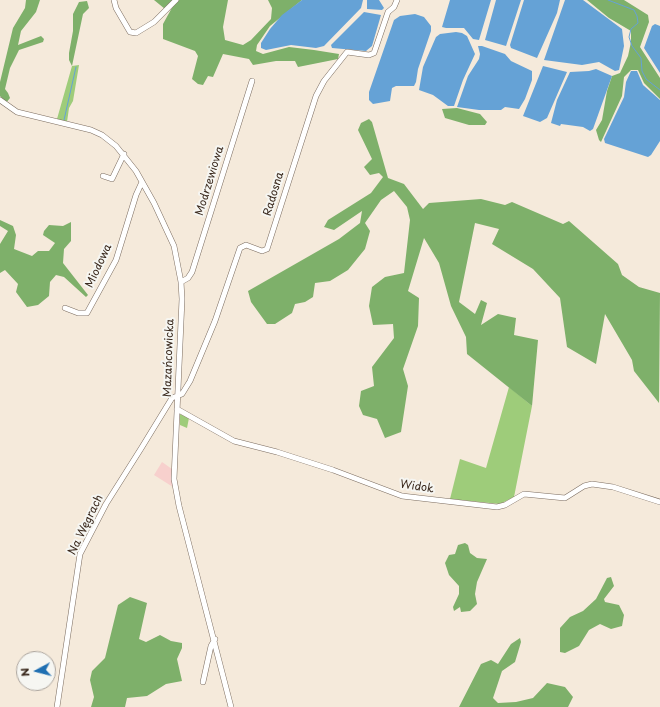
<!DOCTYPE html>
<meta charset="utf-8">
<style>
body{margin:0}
#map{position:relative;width:660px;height:707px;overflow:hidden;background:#f5eadb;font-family:"Playpen Sans",sans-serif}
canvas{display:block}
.north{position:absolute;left:16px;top:651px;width:40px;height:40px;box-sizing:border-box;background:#f6f6f2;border:1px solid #aba49d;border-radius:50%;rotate:263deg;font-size:11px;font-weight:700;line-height:16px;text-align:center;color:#3b2a1e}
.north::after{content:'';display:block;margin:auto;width:14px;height:18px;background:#1f6fb2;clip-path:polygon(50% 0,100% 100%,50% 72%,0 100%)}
</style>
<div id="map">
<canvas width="660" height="707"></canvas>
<div class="north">N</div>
</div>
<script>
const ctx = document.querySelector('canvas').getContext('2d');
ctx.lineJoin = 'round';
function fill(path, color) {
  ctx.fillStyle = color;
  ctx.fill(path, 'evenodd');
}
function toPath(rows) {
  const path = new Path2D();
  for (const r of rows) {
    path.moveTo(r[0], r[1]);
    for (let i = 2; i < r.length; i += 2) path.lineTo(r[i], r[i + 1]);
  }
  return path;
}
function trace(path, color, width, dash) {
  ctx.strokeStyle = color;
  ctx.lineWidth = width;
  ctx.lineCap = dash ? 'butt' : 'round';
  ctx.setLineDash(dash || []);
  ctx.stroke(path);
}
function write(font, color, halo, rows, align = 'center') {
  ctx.font = font + ' "Playpen Sans",sans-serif';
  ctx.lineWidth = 4;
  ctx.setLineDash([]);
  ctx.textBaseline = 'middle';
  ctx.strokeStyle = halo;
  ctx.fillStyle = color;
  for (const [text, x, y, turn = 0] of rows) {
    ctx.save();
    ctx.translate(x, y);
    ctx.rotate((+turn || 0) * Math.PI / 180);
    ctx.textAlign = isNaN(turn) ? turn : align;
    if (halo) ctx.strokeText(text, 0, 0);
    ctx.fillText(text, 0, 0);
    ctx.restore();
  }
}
const built = toPath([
 [162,462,172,469,173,487,154,475]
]);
const green = toPath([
 [79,65,73,101,69,108,67,122,57,119,72,66],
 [509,387,532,406,514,497,500,504,450,499,460,459,486,468],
 [180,414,189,418,187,428,180,425]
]);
const forest = toPath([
 [26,0,40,0,36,12,21,31,18,45,41,36,44,39,43,42,19,50,10,68,5,89,8,93,10,98,6,103,0,96,0,82,13,28,25,8],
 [154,0,174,0,165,9],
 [179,0,228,0,223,27,225,40,243,45,251,40,271,19,272,8,268,0,302,0,270,26,257,45,256,51,263,54,289,47,314,50,339,54,338,59,298,67,295,61,276,61,253,65,249,59,223,54,213,77,208,76,203,85,198,84,192,79,198,56,195,51,163,39,163,24,174,4],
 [587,0,624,0,648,15,649,22,640,47,660,78,660,99,644,83,638,70,631,70,624,77,622,96,601,142,599,140,596,130,602,120,607,91,612,76,620,73,628,56,631,42,631,31,609,18],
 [87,1,89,8,83,14,72,66,69,60,69,53,73,31,73,14,79,2],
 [457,108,480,114,487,122,485,125,469,125,445,118,442,109],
 [369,119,372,122,388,178,404,184,423,209,429,203,481,199,505,205,512,202,563,224,569,221,618,264,622,275,639,287,660,293,659,403,634,371,632,360,605,314,596,364,567,347,560,298,533,269,492,244,499,229,475,223,459,302,475,314,481,300,487,303,481,325,498,314,516,318,514,335,538,340,532,406,467,354,466,337,451,306,439,263,424,238,408,291,419,298,418,326,403,369,408,386,401,432,385,438,377,419,363,415,359,406,361,391,374,386,372,367,394,338,393,324,373,325,369,306,372,287,385,277,404,273,410,220,407,207,394,191,381,200,365,223,370,231,365,249,348,270,330,281,315,283,313,297,305,302,295,304,292,313,275,324,267,324,251,302,248,291,339,239,360,223,362,211,334,230,324,227,328,220,371,193,383,177,379,173,370,175,364,167,372,159,358,130,361,123],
 [0,220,13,226,16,235,14,249,32,256,38,251,49,251,55,243,43,235,44,231,49,225,63,226,71,222,71,241,64,249,63,263,88,295,86,297,64,277,56,275,50,282,49,296,38,305,27,307,16,292,18,284,5,270,0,273,0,244,8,231,0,226],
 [465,543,468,545,470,553,477,558,487,559,477,582,475,594,477,604,470,611,461,612,460,607,454,611,453,607,459,594,459,586,449,575,445,563,449,555,455,554,458,545],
 [611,577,614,586,604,599,605,602,619,605,624,615,622,626,611,629,600,624,589,630,579,646,565,653,560,652,560,628,570,617,583,611,596,599,607,578],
 [130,597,147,603,139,639,146,642,160,635,171,641,182,643,182,648,177,659,182,681,166,684,147,696,127,698,125,707,91,707,94,697,90,680,92,671,105,658,118,605],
 [520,638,521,642,515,662,502,671,493,698,498,703,516,702,533,698,547,683,565,687,573,697,568,707,459,707,481,664,491,660,498,664,511,644]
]);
const water = toPath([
 [302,0,363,0,361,8,324,46,316,48,291,45,266,50,261,48,261,43,270,29,282,15],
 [367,0,379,0,384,8,382,10,367,9],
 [450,0,491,0,479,40,473,39,464,28,446,28,442,27],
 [496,0,521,0,506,46,485,40],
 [524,0,560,0,557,13,537,58,511,48,510,45],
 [565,0,583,0,622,29,624,46,619,70,615,71,599,62,582,65,544,60],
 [364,12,381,15,372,46,366,51,332,48,331,45],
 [415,14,424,17,431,26,431,31,418,69,416,82,414,86,396,86,392,88,390,101,373,104,369,100,369,92,394,20,400,16],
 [655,24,660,26,660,73,644,48,652,26],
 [456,32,462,33,467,36,475,54,463,80,454,106,448,106,433,95,419,90,423,67,436,37,440,34],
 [478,46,482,46,505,54,511,61,532,71,532,80,525,99,519,109,505,107,501,110,479,110,457,107,468,76,479,59,480,54],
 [543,66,567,72,547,118,540,122,523,116],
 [596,69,612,76,593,129,590,131,583,127,561,124,560,126,551,123,557,100,570,72,589,71],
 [631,71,637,71,643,85,660,100,660,141,651,155,648,157,605,143,604,139,624,97,626,82]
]);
const stream = toPath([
 [608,0,634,10,637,16,638,23,631,29,629,37,632,46,641,58,642,71,646,79,660,90],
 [64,120,76,67]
]);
const minor = toPath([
 [114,0,116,8,130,32,136,33,154,22,176,0],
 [0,100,17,112,91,130,102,135,116,146,136,171,154,203,174,246,181,282,182,299,174,479,179,506,231,707],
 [103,176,112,179,124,154],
 [181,282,188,278,192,272,252,81],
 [65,308,78,313,87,313,116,260,136,195,142,182],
 [177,409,234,441,277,452,333,470,402,496,497,507,505,505,524,494,565,498,584,486,592,484,613,487,660,502],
 [203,682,211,646,215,639],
 [57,707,80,554,106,504,142,447,172,398,182,394,190,381,215,321,240,248,246,245,262,251,267,249,316,96,324,81,347,52,369,55,374,53,388,12,394,7,397,0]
]);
const streetNames = [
 ["Modrzewiowa",210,181,-73],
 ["Radosna",274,194,-73],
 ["Miodowa",99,266,-65],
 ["Mazańcowicka",169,358,-88],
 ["Widok",417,487,8],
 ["Na Węgrach",86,525,-64]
];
fill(built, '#f7d0cd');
fill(green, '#9ecc7a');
fill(forest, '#7eb06a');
fill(water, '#65a2d6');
trace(stream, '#65a2d6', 1);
trace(minor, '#7c6d60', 6);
trace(minor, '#fff', 5);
write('11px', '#3b2a1e', '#f6f6f2', streetNames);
</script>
